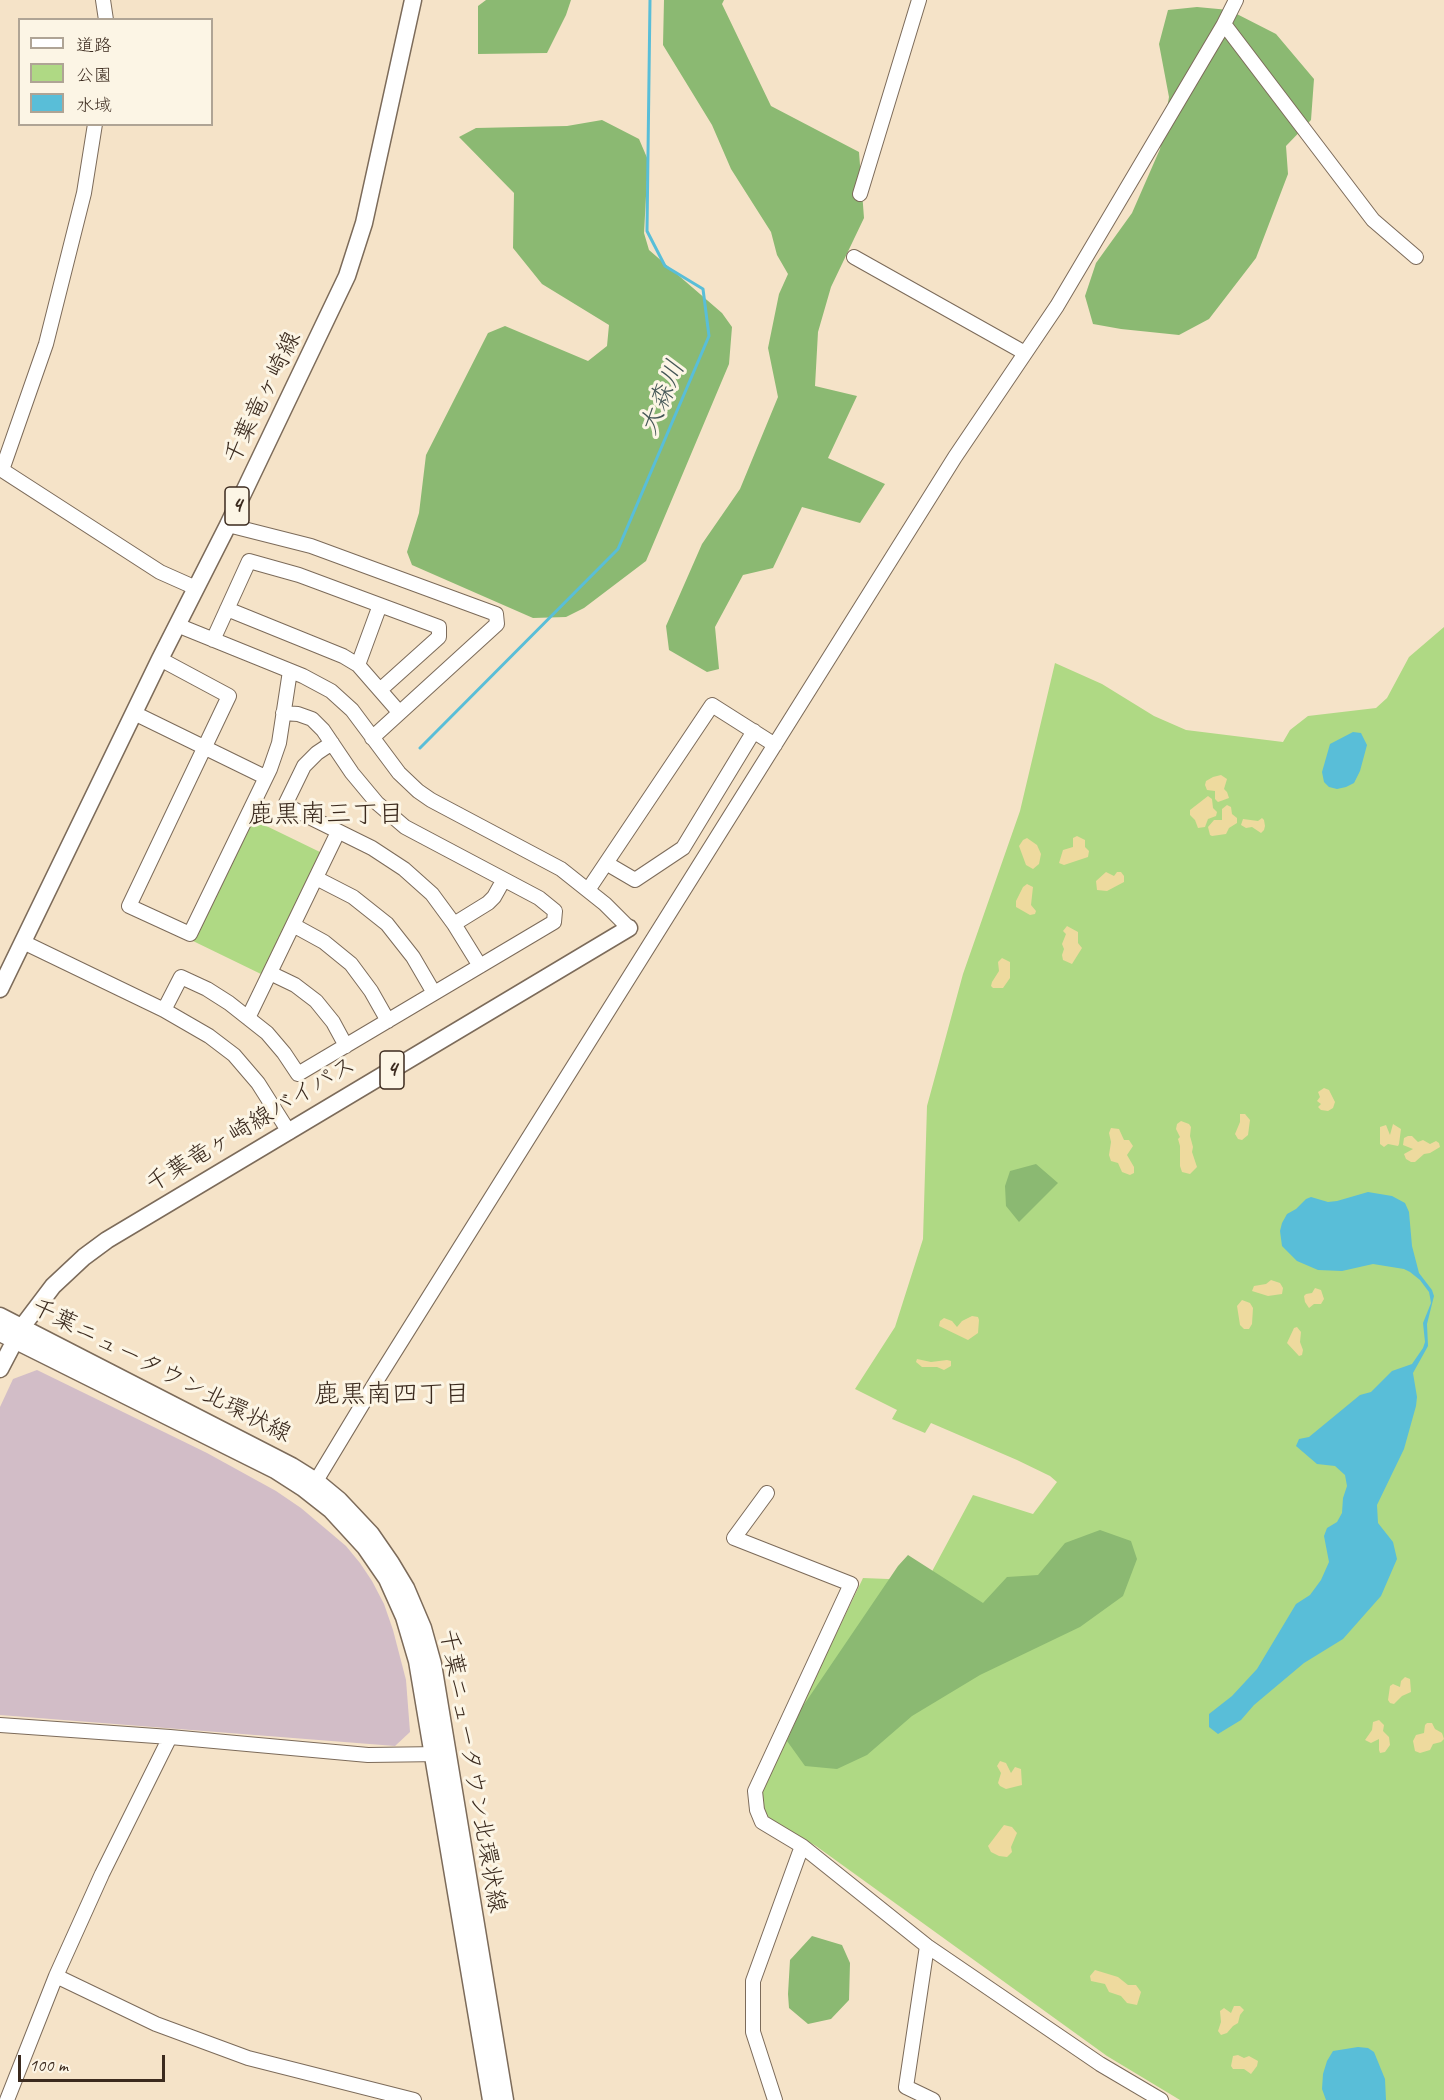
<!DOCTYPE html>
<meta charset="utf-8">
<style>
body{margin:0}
#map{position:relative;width:1444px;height:2100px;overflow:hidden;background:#f5e3c8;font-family:Caveat,"Klee One",sans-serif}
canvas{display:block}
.legend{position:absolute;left:18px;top:18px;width:195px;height:108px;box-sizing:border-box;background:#fcf5e5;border:2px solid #afa495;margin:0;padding:8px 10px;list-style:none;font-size:18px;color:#3b2a1e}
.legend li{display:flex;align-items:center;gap:12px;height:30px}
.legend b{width:30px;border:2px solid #afa495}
.scale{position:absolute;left:18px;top:2055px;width:147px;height:27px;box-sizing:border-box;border:3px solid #3b2a1e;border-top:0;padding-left:8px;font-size:18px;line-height:21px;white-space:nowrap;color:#3b2a1e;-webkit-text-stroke:4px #fcf5e5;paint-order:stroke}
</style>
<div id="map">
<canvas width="1444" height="2100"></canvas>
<ul class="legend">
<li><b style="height:8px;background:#fff"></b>道路</li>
<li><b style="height:16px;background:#afd984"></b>公園</li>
<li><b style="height:16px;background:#59bed8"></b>水域</li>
</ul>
<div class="scale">100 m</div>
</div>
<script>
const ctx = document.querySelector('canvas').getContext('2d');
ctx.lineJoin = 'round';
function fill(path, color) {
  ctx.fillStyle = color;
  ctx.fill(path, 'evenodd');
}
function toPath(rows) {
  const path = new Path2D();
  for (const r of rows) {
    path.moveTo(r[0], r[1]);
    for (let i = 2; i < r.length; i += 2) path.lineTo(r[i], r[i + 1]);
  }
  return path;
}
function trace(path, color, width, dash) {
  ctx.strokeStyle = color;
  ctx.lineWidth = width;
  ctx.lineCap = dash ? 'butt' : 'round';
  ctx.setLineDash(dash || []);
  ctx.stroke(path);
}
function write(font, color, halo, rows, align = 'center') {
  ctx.font = font + ' Caveat,"Klee One",sans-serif';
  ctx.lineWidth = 6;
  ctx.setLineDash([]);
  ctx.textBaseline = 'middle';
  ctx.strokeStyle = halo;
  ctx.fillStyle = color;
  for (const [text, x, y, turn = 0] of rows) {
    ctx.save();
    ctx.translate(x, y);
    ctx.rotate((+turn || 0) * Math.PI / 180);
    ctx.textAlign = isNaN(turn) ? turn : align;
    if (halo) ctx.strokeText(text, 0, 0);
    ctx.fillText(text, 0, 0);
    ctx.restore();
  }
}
const industrial = toPath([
 [37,1370,207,1453,276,1491,301,1508,346,1546,360,1563,372,1581,384,1604,393,1630,406,1680,410,1732,395,1746,0,1715,0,1407,13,1379]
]);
const green = toPath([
 [1444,627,1444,2100,1180,2100,1107,2056,816,1846,767,1819,763,1809,762,1788,863,1578,913,1580,929,1577,973,1495,1033,1514,1057,1482,1050,1476,1017,1460,931,1423,925,1433,892,1419,897,1410,855,1389,895,1327,923,1239,927,1106,963,974,1020,811,1055,663,1102,684,1154,716,1186,730,1283,742,1290,730,1308,716,1376,708,1387,698,1409,657],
 [252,819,322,853,263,975,193,941]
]);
const forest = toPath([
 [486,0,571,0,566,15,547,53,478,54,478,6],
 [664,0,724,0,722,4,771,106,859,152,864,218,831,287,818,332,815,386,857,396,828,458,885,484,860,523,802,507,773,568,743,575,715,627,719,669,707,672,669,650,666,626,702,544,740,489,778,397,768,348,779,294,788,274,777,255,771,232,731,169,712,125,663,45],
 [1197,7,1229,10,1276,34,1314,79,1311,120,1286,146,1288,174,1256,258,1209,319,1179,335,1121,329,1093,324,1085,296,1096,263,1132,213,1160,149,1169,97,1159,44,1168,10],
 [602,120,639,139,648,160,644,233,649,250,722,313,732,327,729,364,646,561,584,608,566,617,533,618,412,565,407,552,419,513,426,455,488,333,505,326,588,361,607,346,609,325,542,284,513,248,514,193,459,137,476,128,567,126],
 [1036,1164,1058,1183,1019,1222,1006,1206,1005,1186,1010,1171],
 [1100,1530,1131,1541,1137,1559,1123,1596,1080,1627,980,1675,912,1716,867,1755,837,1769,805,1766,787,1741,801,1709,898,1566,908,1555,983,1603,1007,1577,1038,1575,1065,1543],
 [812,1936,842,1945,850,1963,849,2000,831,2019,808,2024,789,2008,788,1994,790,1960]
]);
const sand = toPath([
 [1221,775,1227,779,1224,789,1227,792,1229,798,1218,802,1215,799,1215,791,1207,790,1205,785,1206,781,1213,777],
 [1208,796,1212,799,1213,808,1217,812,1216,816,1208,819,1205,827,1198,828,1195,820,1190,815,1190,810],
 [1227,805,1231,807,1232,814,1237,818,1237,823,1229,828,1226,834,1212,836,1210,835,1208,827,1214,820,1222,820,1222,809],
 [1262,818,1264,820,1265,826,1264,830,1261,833,1252,827,1246,828,1241,825,1243,819,1258,821],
 [1077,836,1085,840,1085,847,1089,851,1088,857,1064,865,1059,863,1063,850,1073,847,1073,838],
 [1027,838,1037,845,1041,854,1039,864,1033,869,1026,865,1019,846,1023,840],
 [1106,872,1114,876,1117,872,1121,872,1124,876,1124,882,1107,891,1097,890,1096,881],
 [1027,884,1033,887,1031,905,1036,911,1035,914,1030,915,1016,907,1016,901,1023,887],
 [1067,926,1078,932,1078,943,1082,948,1072,964,1063,960,1062,955,1064,949,1062,944,1066,934,1063,931],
 [1002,958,1010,962,1010,978,1003,988,993,988,991,986,992,982,999,971,998,962],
 [1324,1088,1329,1090,1335,1102,1333,1108,1328,1111,1321,1110,1318,1107,1321,1104,1317,1101,1320,1097,1318,1092],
 [1240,1114,1245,1114,1250,1120,1248,1135,1242,1140,1238,1139,1235,1134,1240,1122],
 [1181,1121,1189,1124,1191,1127,1190,1136,1193,1147,1192,1152,1197,1167,1190,1174,1182,1172,1180,1166,1180,1146,1178,1139,1180,1137,1176,1129,1177,1124],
 [1393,1124,1401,1129,1399,1144,1398,1146,1388,1144,1384,1147,1380,1144,1380,1127,1386,1125,1390,1135],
 [1111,1128,1119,1129,1124,1140,1129,1140,1133,1146,1127,1155,1134,1167,1134,1173,1130,1175,1122,1172,1118,1163,1111,1161,1109,1155,1111,1142,1109,1133],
 [1408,1136,1412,1136,1418,1142,1423,1140,1430,1144,1436,1141,1439,1143,1440,1147,1430,1153,1424,1154,1415,1162,1411,1162,1406,1159,1404,1154,1413,1149,1403,1145,1404,1138],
 [1271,1280,1280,1283,1283,1288,1282,1294,1268,1296,1252,1291,1254,1286,1266,1284],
 [1315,1288,1321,1290,1324,1299,1321,1304,1314,1304,1309,1308,1305,1302,1304,1296,1306,1294,1312,1293],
 [1242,1300,1250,1303,1253,1308,1252,1324,1249,1329,1244,1329,1240,1325,1237,1306],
 [972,1316,978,1317,979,1320,978,1333,968,1340,939,1326,940,1321,944,1318,952,1321,957,1327,962,1321],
 [1297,1327,1301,1332,1300,1342,1303,1350,1302,1355,1299,1356,1287,1343,1294,1328],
 [917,1359,931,1362,947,1360,951,1361,951,1366,944,1370,937,1367,922,1367,916,1362],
 [1405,1677,1410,1679,1411,1692,1402,1696,1394,1704,1390,1703,1388,1700,1390,1686,1393,1684,1400,1687,1401,1681],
 [1379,1720,1384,1725,1383,1731,1389,1737,1390,1745,1385,1752,1380,1753,1379,1750,1379,1739,1371,1743,1365,1740,1372,1730,1373,1722],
 [1427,1723,1432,1723,1435,1729,1442,1733,1444,1739,1441,1742,1433,1744,1430,1750,1420,1753,1415,1751,1413,1741,1416,1735,1424,1733,1425,1725],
 [1000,1761,1006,1763,1011,1773,1015,1767,1021,1769,1022,1785,1006,1789,1000,1786,998,1783,1001,1773,997,1766],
 [1004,1825,1012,1827,1017,1833,1011,1847,1012,1852,1007,1857,999,1856,991,1852,988,1846],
 [1095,1970,1118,1977,1128,1985,1136,1985,1141,1992,1137,2005,1127,2003,1121,1996,1109,1992,1105,1984,1091,1981,1090,1976],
 [1234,2006,1240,2006,1244,2010,1240,2015,1238,2023,1233,2026,1227,2033,1221,2035,1218,2031,1221,2022,1220,2011,1224,2008,1231,2013],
 [1238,2055,1244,2058,1249,2056,1258,2061,1257,2066,1251,2074,1244,2069,1233,2069,1231,2066,1233,2056]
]);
const water = toPath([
 [1353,732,1361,733,1367,745,1360,771,1354,783,1346,787,1337,789,1329,787,1324,782,1322,772,1330,744],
 [1368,1192,1392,1196,1405,1203,1409,1212,1412,1246,1419,1273,1432,1290,1434,1296,1427,1324,1428,1346,1413,1373,1417,1397,1416,1406,1404,1449,1377,1505,1378,1523,1393,1542,1397,1559,1381,1596,1343,1639,1304,1663,1254,1705,1241,1720,1218,1734,1209,1727,1209,1714,1232,1696,1257,1669,1296,1604,1310,1595,1321,1580,1329,1562,1324,1536,1327,1528,1337,1522,1342,1513,1343,1498,1347,1486,1345,1475,1335,1466,1317,1464,1296,1446,1299,1439,1309,1437,1360,1395,1371,1392,1392,1371,1412,1364,1423,1348,1425,1342,1423,1323,1431,1303,1430,1297,1429,1292,1420,1280,1410,1272,1404,1269,1373,1264,1342,1271,1318,1270,1297,1261,1282,1246,1280,1231,1282,1223,1287,1214,1296,1209,1306,1199,1311,1197,1328,1202,1337,1201],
 [1358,2047,1368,2048,1374,2052,1385,2079,1386,2100,1326,2100,1322,2089,1323,2074,1327,2061,1333,2051]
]);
const stream = toPath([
 [420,748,618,549,709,336,703,289,665,266,647,231,650,0]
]);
const minor = toPath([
 [103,0,106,20],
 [1224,24,1373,220,1416,257],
 [95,124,84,193,46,344,2,470,160,572,196,588],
 [860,194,919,0],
 [854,257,1025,353],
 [228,525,311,546,496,614,497,624,372,738],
 [227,609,343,656,358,665,399,712],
 [177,625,303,676,331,691,352,710,399,773,418,791,431,800,561,869,605,904,629,928],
 [213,640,249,561,299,575,439,627,439,637,380,690],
 [160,659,229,696,129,906,190,934,270,769,279,743,290,671],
 [358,665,380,605],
 [134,713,265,777],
 [332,743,317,753,304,766,285,805,372,848,404,869,432,894,454,924,480,966],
 [606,863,635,880,683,848,754,731],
 [316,878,353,897,387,924,413,957,434,993],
 [588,890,712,705,775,745],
 [454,924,488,903,494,897,503,881],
 [293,925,324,942,351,964,371,991,388,1021],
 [23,942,164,1010,209,1036,234,1055,258,1083,289,1132],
 [270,973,295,985,316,1001,333,1022,346,1046],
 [164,1010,181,977,207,989,229,1003,267,1033,284,1053,298,1074,554,922,555,911,539,898,405,827,377,803,352,773,323,730,312,719,298,714,283,713],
 [248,1018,338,832],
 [316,1481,377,1380,955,457,1057,306,1224,24,1236,0],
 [767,1493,734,1538,851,1584,755,1791,757,1810,762,1822,802,1846,927,1946,1100,2064,1161,2100],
 [0,1725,170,1737,368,1755,441,1754],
 [927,1946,906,2087,933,2100],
 [56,1976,156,2024,248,2058,414,2100],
 [7,2100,56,1976,102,1874,170,1737],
 [775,2100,753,2032,753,1981,802,1846]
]);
const major = toPath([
 [0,989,160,659,228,525,347,276,364,223,413,0],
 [0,1316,292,1466,316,1481,339,1500,371,1534,391,1563,406,1588,423,1628,433,1664,505,2100],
 [0,1333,275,1470,303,1488,331,1510,365,1547,387,1579,404,1617,417,1661,491,2100],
 [0,1369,22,1327,53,1286,84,1257,107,1240,629,928]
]);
const shields = [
 [237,506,24],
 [392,1070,24]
];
const shieldNames = [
 ["4",237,506],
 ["4",392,1070]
];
const streetNames = [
 ["千葉竜ヶ崎線",263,398,-64],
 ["千葉竜ヶ崎線バイパス",251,1125,-31],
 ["千葉ニュータウン北環状線",161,1371,27],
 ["千葉ニュータウン北環状線",472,1771,80]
];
const waterNames = [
 ["大森川",663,398,-67]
];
const neighbourhoodNames = [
 ["鹿黒南三丁目",326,815],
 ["鹿黒南四丁目",392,1395]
];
fill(industrial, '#d2bdc7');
fill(green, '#afd984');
fill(forest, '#8bb972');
fill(sand, '#eeda9e');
fill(water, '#59bed8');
trace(stream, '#59bed8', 3);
trace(minor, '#7c6b5a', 16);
trace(major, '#7c6b5a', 19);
trace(minor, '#fff', 14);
trace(major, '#fff', 16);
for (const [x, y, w] of shields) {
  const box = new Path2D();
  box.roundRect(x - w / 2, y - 19, w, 38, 4.5);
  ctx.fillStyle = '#fcf5e5';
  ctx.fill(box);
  trace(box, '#3b2a1e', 1.5);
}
write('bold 22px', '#3b2a1e', null, shieldNames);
write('24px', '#3b2a1e', '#fcf5e5', streetNames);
write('italic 26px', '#445656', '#fcf5e5', waterNames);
write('26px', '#3b2a1e', '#fcf5e5', neighbourhoodNames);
</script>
